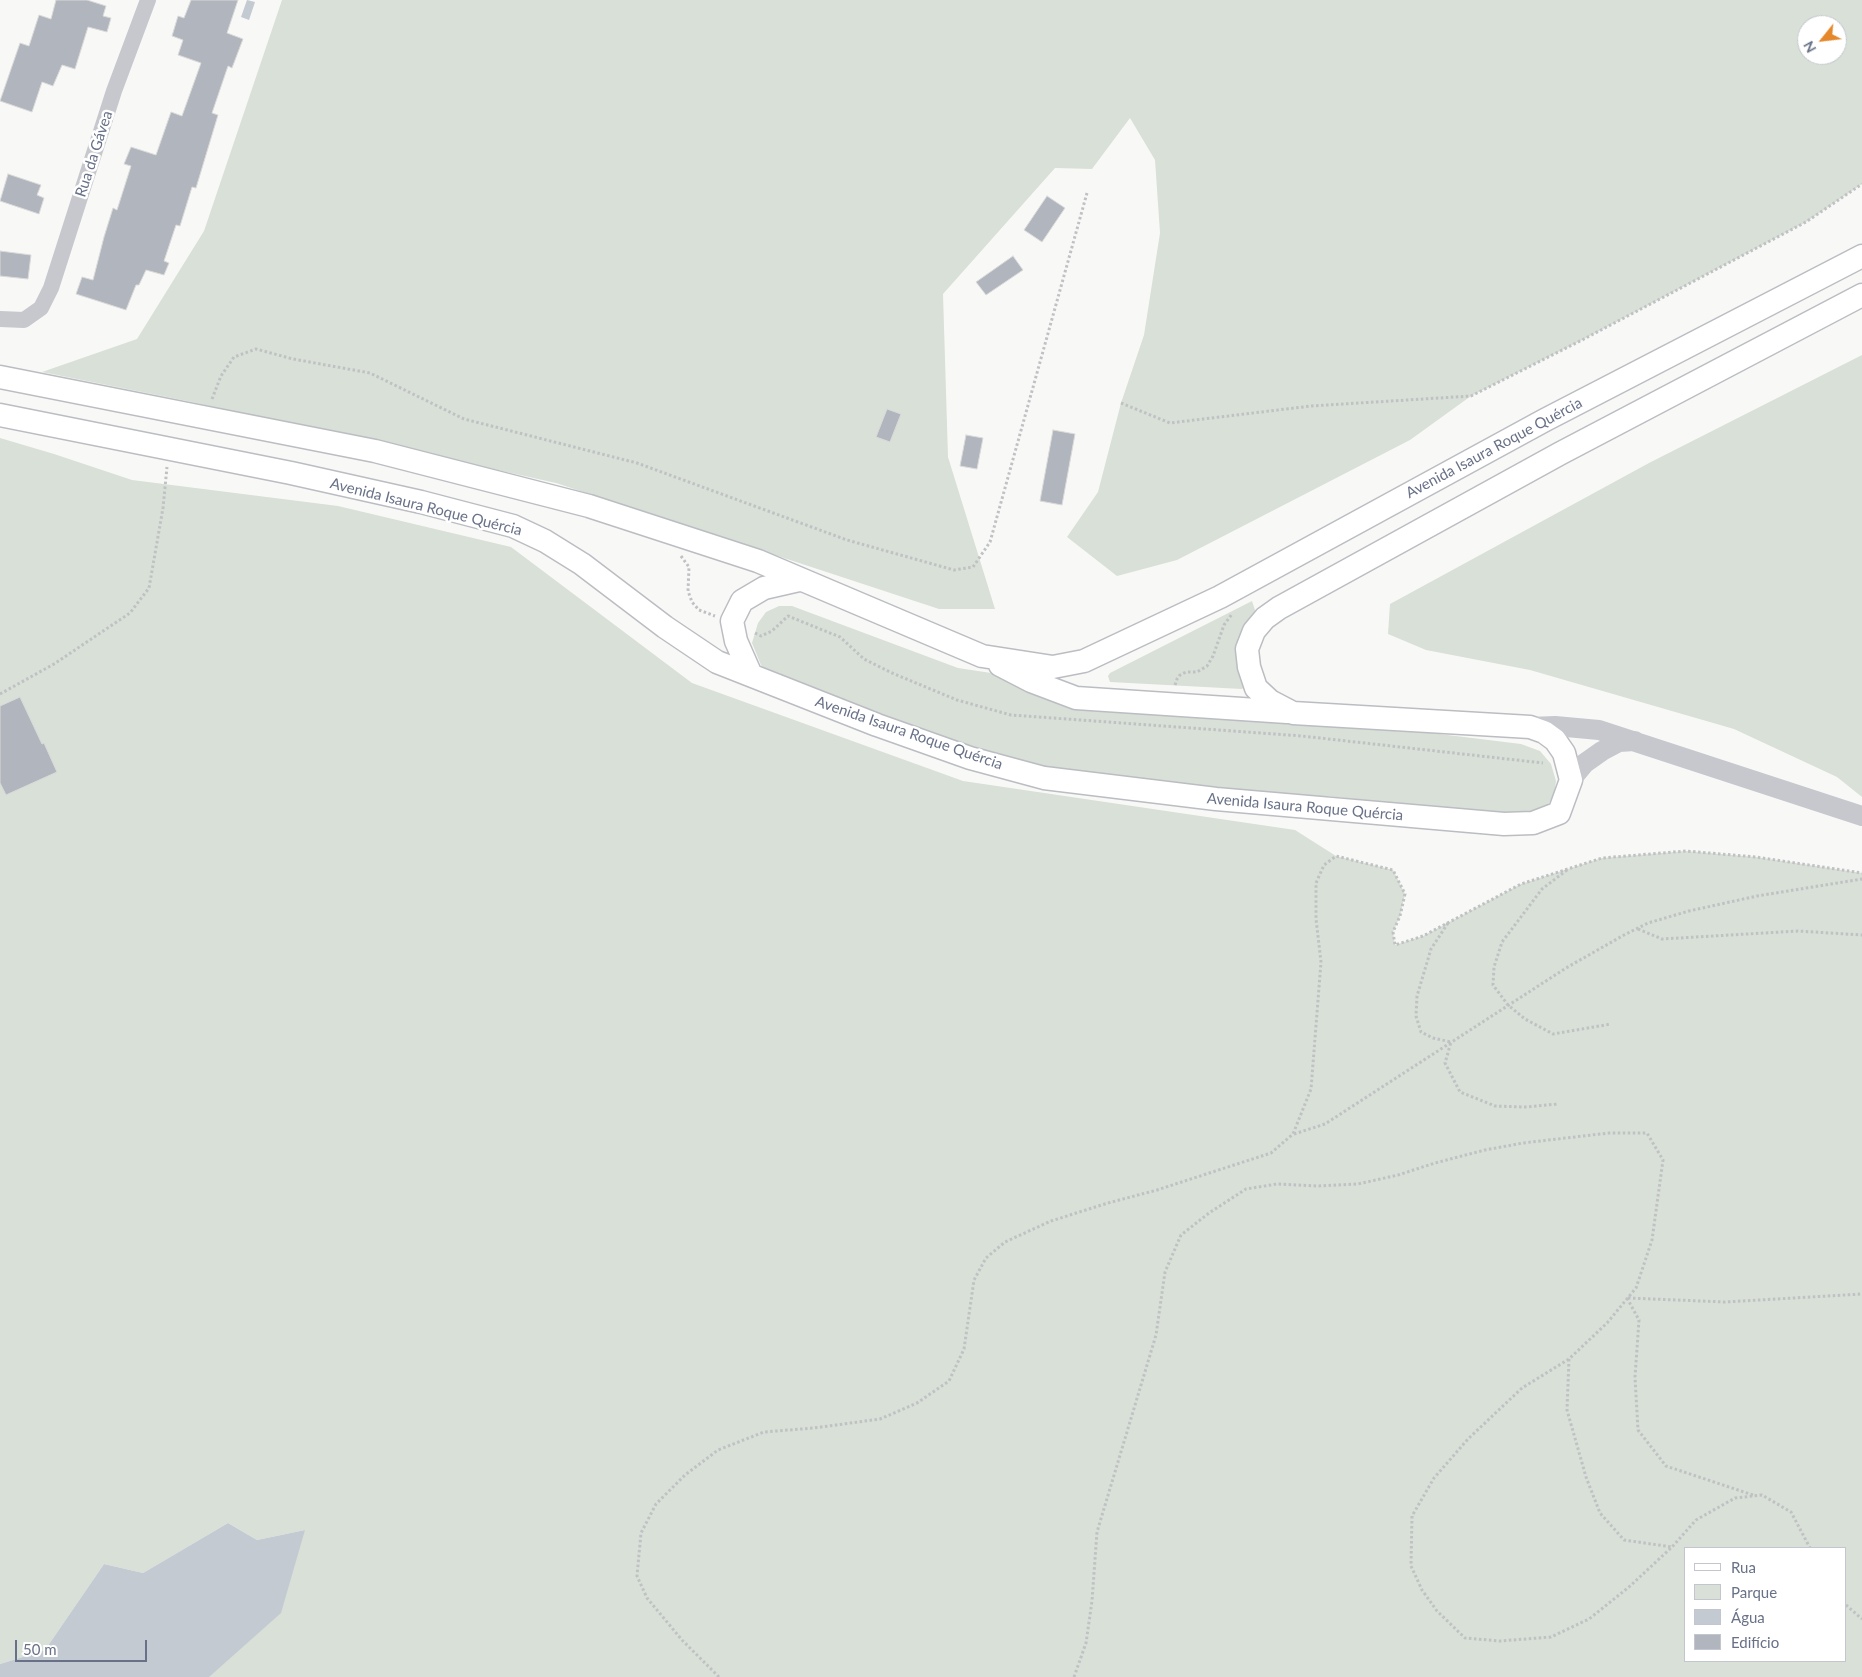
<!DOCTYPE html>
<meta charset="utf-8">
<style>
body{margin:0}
#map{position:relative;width:1862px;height:1677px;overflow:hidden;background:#f8f9f6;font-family:Lato,sans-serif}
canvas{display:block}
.legend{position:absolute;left:1684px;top:1547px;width:162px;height:115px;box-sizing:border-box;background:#fff;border:1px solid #c3c6cf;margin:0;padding:6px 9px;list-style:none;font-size:15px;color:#687187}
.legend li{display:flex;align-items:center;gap:10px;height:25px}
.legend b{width:25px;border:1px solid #c3c6cf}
.north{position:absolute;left:1797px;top:15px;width:50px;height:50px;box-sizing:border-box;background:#fff;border:1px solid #c3c6cf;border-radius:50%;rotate:241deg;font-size:14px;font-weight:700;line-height:20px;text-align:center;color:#687187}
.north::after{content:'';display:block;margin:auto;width:18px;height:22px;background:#e4882b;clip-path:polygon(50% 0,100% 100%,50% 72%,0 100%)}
.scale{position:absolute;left:15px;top:1640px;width:132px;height:22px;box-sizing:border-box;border:2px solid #687187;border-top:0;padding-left:6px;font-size:15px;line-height:18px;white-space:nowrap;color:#687187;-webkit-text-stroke:4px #fff;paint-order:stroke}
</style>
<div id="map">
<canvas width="1862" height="1677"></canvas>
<ul class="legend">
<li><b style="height:6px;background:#fff"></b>Rua</li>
<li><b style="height:14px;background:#d8e0d7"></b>Parque</li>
<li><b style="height:14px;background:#c4cad2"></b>Água</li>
<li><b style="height:14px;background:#b1b5be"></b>Edifício</li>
</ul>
<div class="north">N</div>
<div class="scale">50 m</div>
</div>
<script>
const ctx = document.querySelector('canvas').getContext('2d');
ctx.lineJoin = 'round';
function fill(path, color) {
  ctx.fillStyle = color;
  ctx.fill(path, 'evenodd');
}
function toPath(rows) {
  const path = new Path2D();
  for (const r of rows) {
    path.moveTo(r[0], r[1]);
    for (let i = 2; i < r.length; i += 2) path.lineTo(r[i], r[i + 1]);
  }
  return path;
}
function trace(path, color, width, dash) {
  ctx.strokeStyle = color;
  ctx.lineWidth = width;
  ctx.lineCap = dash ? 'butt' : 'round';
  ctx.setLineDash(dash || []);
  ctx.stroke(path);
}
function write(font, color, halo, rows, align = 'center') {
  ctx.font = font + ' Lato,sans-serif';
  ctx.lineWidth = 5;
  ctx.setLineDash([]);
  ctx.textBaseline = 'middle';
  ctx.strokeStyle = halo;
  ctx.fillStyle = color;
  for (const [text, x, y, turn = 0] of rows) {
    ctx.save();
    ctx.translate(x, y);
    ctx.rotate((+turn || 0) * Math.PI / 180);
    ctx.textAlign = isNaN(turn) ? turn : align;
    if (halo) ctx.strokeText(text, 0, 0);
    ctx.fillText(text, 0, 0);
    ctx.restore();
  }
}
const green = toPath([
 [282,0,1862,0,1862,184,1806,222,1584,339,1471,396,1410,440,1177,560,1117,576,1067,537,1098,492,1121,403,1144,335,1160,233,1155,160,1130,118,1092,169,1055,168,943,294,948,457,995,609,939,609,556,483,192,402,42,372,137,339,204,231],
 [1807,25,1837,25,1837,55,1807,55],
 [1862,355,1862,797,1837,777,1734,729,1530,670,1426,650,1388,634,1390,604,1649,463],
 [0,438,54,454,132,480,338,506,511,547,692,683,963,781,1295,830,1336,856,1393,870,1405,894,1400,916,1393,932,1395,945,1423,936,1521,884,1602,858,1686,851,1756,857,1862,873,1862,1677,209,1677,305,1530,257,1540,228,1523,143,1573,104,1564,45,1650,0,1664],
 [1686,1548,1846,1548,1846,1661,1686,1661],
 [1252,601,1258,619,1245,686,1242,689,1110,682,1108,676,1110,673],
 [779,606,792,606,958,668,991,673,1016,682,1521,744,1540,751,1551,764,1556,781,1554,796,1545,808,1530,817,1327,796,1276,796,1047,770,999,760,770,675,761,665,752,643,758,623,766,612]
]);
const water = toPath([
 [247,0,255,2,249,20,241,17],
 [228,1523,257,1540,305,1530,281,1613,209,1677,0,1677,0,1664,45,1650,104,1564,143,1573]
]);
const building = toPath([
 [56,0,87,0,106,6,103,16,111,18,107,32,88,27,75,69,62,65,53,86,42,82,32,112,0,101,20,43,29,46,39,15,51,19,56,0],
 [191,0,238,0,227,33,243,39,232,68,228,66,212,113,218,115,196,188,192,187,180,226,176,225,164,261,169,263,164,275,146,270,139,285,136,285,126,310,76,294,82,277,93,280,104,237,113,208,117,210,131,166,124,164,131,147,156,155,171,112,182,116,201,63,178,55,183,40,172,36,178,16,184,18,191,0],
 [8,174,41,185,37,195,44,198,39,214,0,201,8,174],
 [1047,196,1065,208,1042,242,1024,230,1047,196],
 [0,251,31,255,28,279,0,276,0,251],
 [1013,256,1023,270,986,295,976,282,1013,256],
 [887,409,901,414,890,442,876,437,887,409],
 [1053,430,1075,434,1062,505,1040,501,1053,430],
 [966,435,983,438,977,469,960,466,966,435],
 [20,697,42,744,44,743,57,772,6,795,0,783,0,706,20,697]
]);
const path = toPath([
 [212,399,221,376,234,357,256,349,293,359,370,373,464,419,637,463,847,540,954,570,973,567,990,542,1087,193],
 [1121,403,1170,423,1311,406,1471,396,1584,339,1806,222,1862,184],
 [681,556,689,567,688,591,692,602,699,610,715,616],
 [755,633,761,636,772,631,788,616,840,637,864,659,892,673,957,700,1011,715,1302,736,1543,763],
 [1175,685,1177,679,1180,675,1186,672,1197,672,1207,666,1213,656,1224,625,1232,614],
 [0,694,54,664,130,613,149,588,163,508,167,467],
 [1567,870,1542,889,1502,942,1494,967,1493,985,1508,1005,1525,1019,1553,1034,1611,1024],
 [1448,923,1431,949,1417,996,1416,1016,1421,1032,1433,1038,1451,1042,1445,1063,1460,1092,1495,1106,1525,1107,1558,1104],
 [1638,929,1662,939,1798,931,1862,935],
 [1294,1134,1325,1124,1566,968,1624,935,1648,923,1689,911,1757,896,1862,879],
 [1627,1298,1639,1320,1635,1377,1638,1430,1666,1466,1753,1495],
 [1628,1298,1725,1302,1862,1294],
 [1569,1359,1567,1410,1586,1477,1600,1513,1624,1540,1672,1547],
 [1846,1605,1862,1619],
 [719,1677,682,1640,647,1598,637,1576,641,1533,656,1504,685,1475,718,1450,764,1432,814,1428,880,1419,917,1403,949,1381,964,1349,974,1280,986,1258,1005,1242,1051,1221,1108,1203,1157,1190,1271,1153,1293,1134,1311,1089,1321,962,1316,919,1316,883,1324,865,1336,856,1393,870,1405,894,1400,916,1393,932,1395,945,1423,936,1521,884,1602,858,1686,851,1756,857,1862,873],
 [1074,1677,1086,1643,1092,1601,1097,1532,1156,1335,1165,1272,1181,1235,1209,1213,1246,1189,1277,1184,1318,1186,1358,1184,1398,1175,1435,1163,1485,1150,1523,1143,1609,1133,1647,1133,1663,1160,1652,1240,1636,1288,1607,1323,1569,1359,1522,1388,1468,1439,1434,1478,1412,1516,1411,1566,1422,1590,1437,1611,1465,1638,1500,1641,1551,1637,1589,1619,1629,1587,1672,1547,1696,1520,1735,1498,1762,1495,1791,1512,1810,1548]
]);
const minor = toPath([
 [0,319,24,320,41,308,51,288,114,91,148,0]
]);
const tertiary = toPath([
 [1530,727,1555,726,1599,730,1862,816],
 [1571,780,1585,763,1602,751,1619,742,1635,741]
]);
const secondary = toPath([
 [0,377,375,451,589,506,758,561,982,656,1053,667,1084,661,1220,597,1545,420,1862,256],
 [0,415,291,473,421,502,513,526,545,541,582,564,665,627,717,662,877,725,970,758,1044,778,1216,799,1504,824,1533,823,1559,813,1571,780,1564,753,1555,740,1544,732,1530,727,1293,713,1270,701,1256,688,1249,667,1247,649,1254,631,1265,618,1279,608,1561,453,1862,295],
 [1000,665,1031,681,1076,698,1287,712],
 [751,675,736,641,732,621,742,601,764,588,799,580]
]);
const streetNames = [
 ["Rua da Gávea",94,154,-72],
 ["Avenida Isaura Roque Quércia",1494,448,-28],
 ["Avenida Isaura Roque Quércia",426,507,14],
 ["Avenida Isaura Roque Quércia",909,733,19],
 ["Avenida Isaura Roque Quércia",1305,807,5]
];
fill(green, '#d8e0d7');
fill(water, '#c4cad2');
fill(building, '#b1b5be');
trace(building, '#dadad8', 1);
trace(secondary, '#bbbdc3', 25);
trace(path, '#c0c1c4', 3, [2.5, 2.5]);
trace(minor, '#c6c8cd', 16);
trace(tertiary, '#c6c8cd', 20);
trace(secondary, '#fff', 22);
write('15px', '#687187', '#fff', streetNames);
</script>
